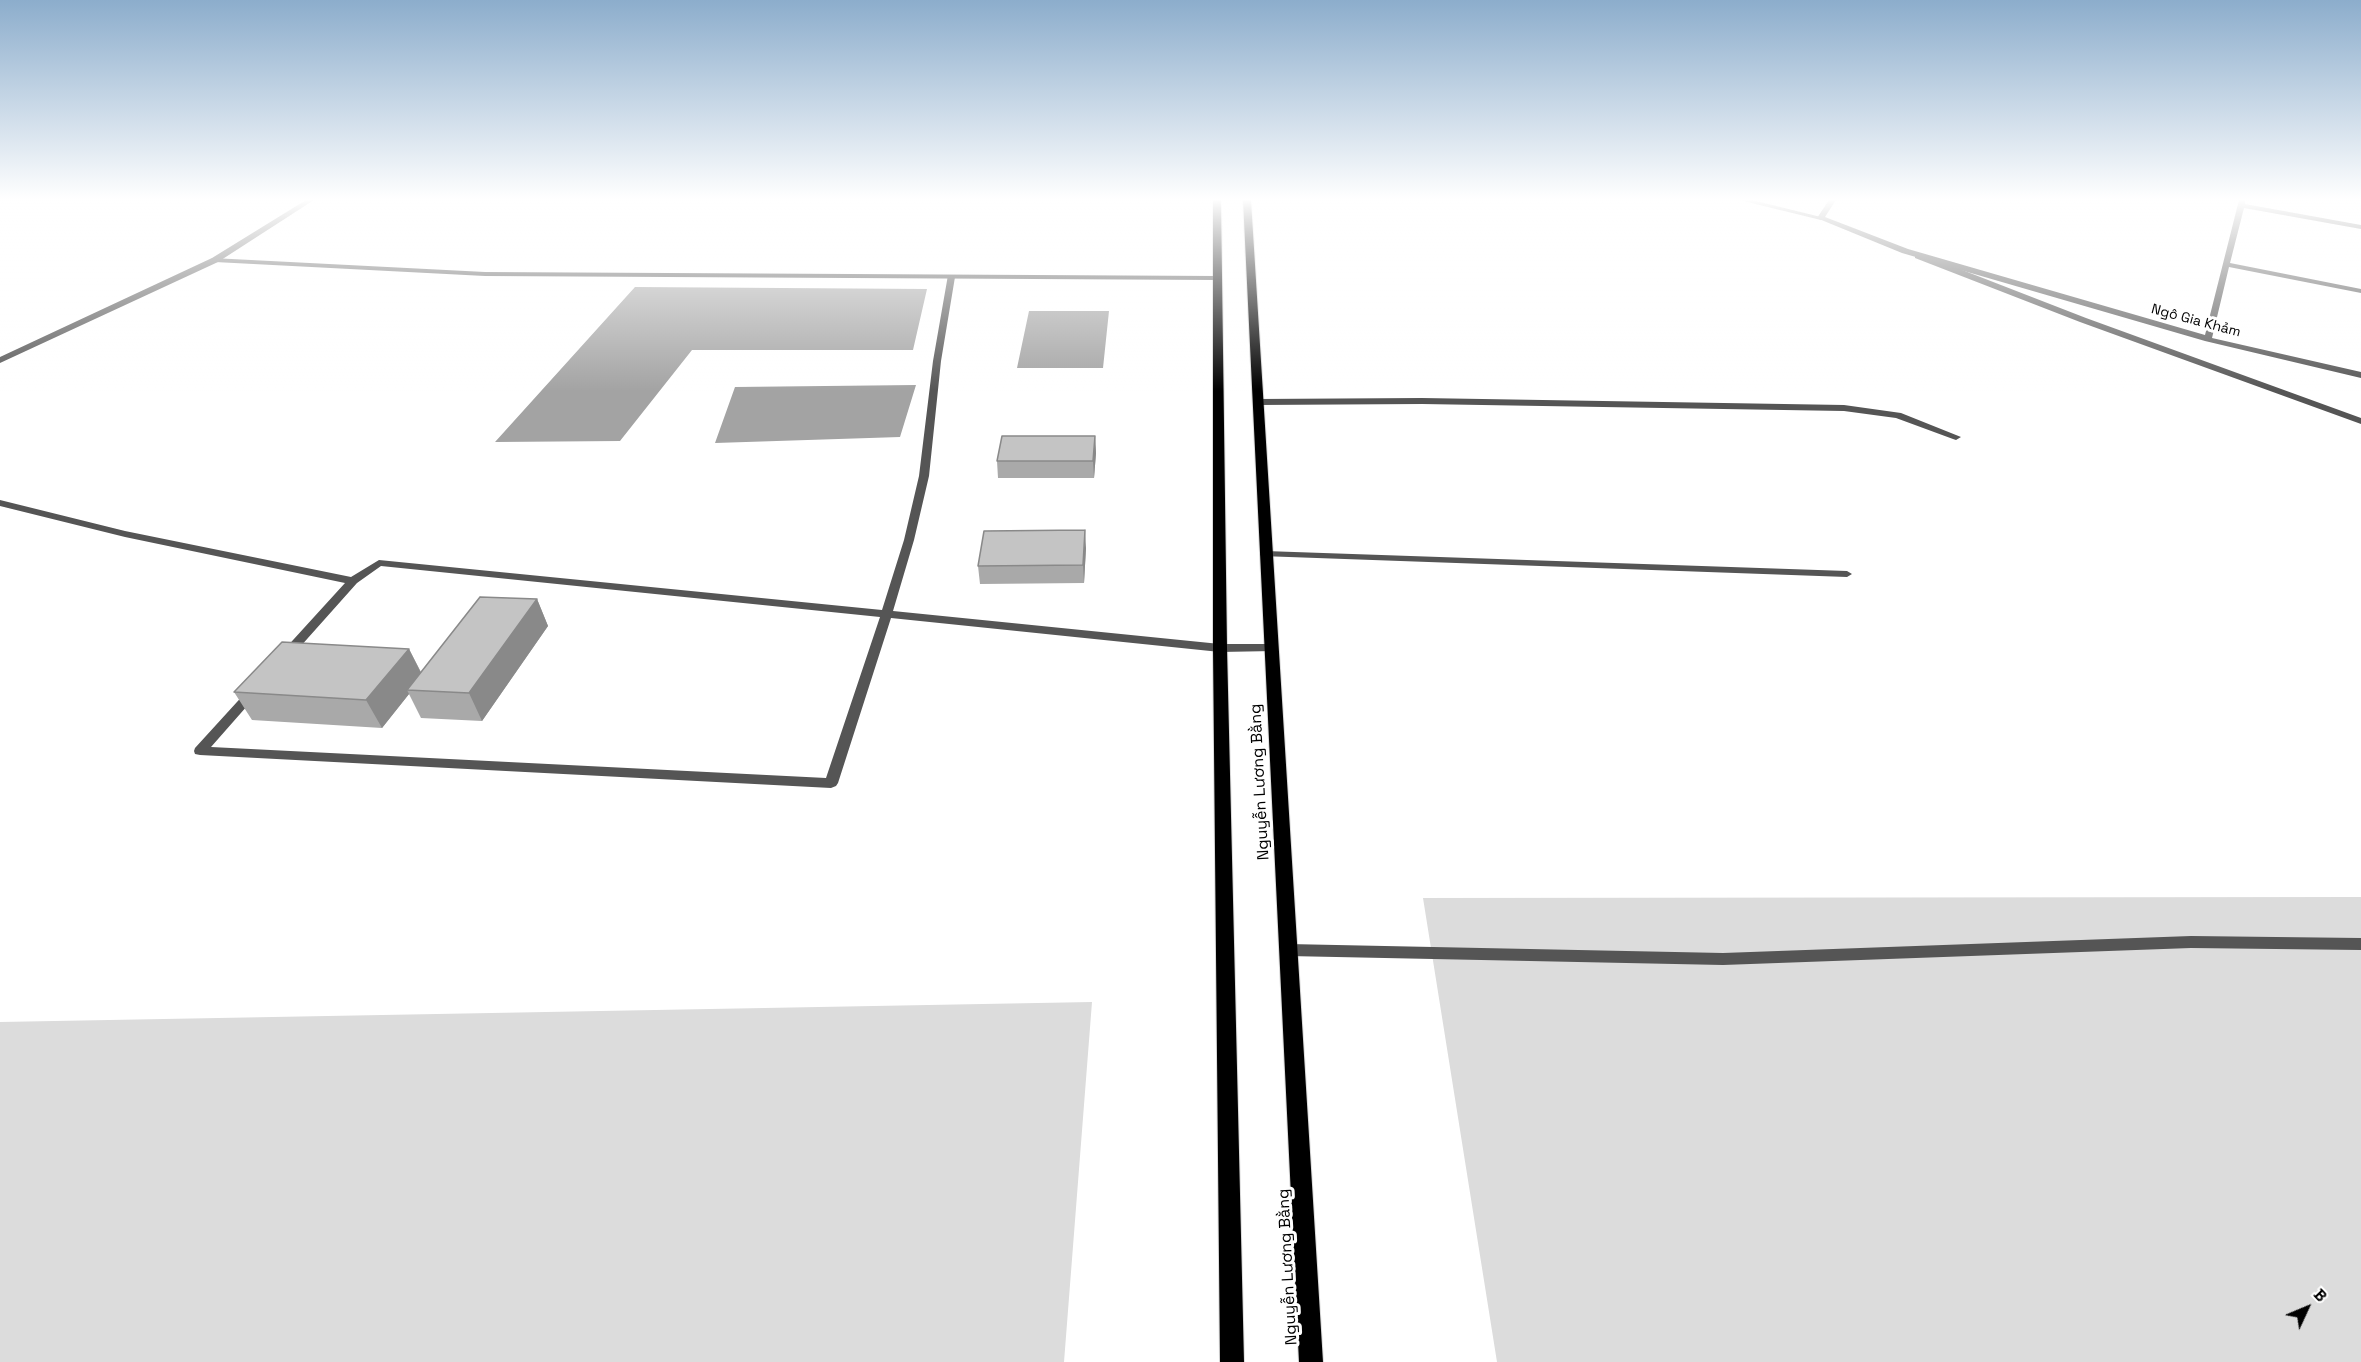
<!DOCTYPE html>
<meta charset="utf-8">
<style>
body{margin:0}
#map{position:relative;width:2361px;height:1362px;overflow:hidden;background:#fff;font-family:"Space Grotesk",sans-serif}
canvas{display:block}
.north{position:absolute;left:2277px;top:1278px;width:60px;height:60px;-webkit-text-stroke:4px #fff;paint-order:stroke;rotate:46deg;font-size:16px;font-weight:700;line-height:24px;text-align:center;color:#000}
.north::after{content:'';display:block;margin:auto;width:21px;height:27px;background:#000;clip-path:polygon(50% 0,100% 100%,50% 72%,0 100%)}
</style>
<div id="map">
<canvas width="2361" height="1362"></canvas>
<div class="north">B</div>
</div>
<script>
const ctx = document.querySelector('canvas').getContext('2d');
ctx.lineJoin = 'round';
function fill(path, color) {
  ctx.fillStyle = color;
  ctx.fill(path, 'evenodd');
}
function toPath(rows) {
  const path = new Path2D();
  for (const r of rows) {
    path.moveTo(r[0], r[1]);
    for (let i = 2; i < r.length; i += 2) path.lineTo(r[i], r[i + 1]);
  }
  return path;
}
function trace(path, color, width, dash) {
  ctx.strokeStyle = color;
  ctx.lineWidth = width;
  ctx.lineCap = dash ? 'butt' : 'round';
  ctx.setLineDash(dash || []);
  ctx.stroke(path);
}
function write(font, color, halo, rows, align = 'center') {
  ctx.font = font + ' "Space Grotesk",sans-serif';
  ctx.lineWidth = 6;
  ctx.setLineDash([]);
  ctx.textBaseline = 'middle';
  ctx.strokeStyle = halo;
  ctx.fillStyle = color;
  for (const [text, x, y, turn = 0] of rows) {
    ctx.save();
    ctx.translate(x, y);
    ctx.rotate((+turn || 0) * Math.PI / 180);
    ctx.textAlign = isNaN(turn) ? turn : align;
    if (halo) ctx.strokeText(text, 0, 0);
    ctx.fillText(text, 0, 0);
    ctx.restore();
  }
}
const green = toPath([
 [2361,897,2361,1362,1497,1362,1423,898],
 [1092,1002,1064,1362,0,1362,0,1022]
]);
const water = toPath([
 [635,287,927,289,913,350,692,350,620,441,495,442],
 [1029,311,1109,311,1103,368,1017,368],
 [916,385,900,437,715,443,735,387]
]);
const service = toPath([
 [1739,200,1752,200,1825,218,1821,220,1739,200],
 [1915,254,1921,254,2086,318,2361,418,2361,424,2080,322,1915,258,1915,254],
 [212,258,485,272,1217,276,1221,278,1217,280,485,276,215,262,211,260,212,258],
 [1422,398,1844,405,1901,413,1961,437,1956,440,1953,439,1896,418,1844,411,1422,404,1257,405,1253,402,1257,399,1422,398]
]);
const minor = toPath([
 [306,200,314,200,218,262,0,363,0,357,212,258,306,200],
 [1829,200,1836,200,1825,217,1908,249,2205,335,2239,200,2245,200,2245,204,2361,225,2361,229,2244,208,2230,263,2361,289,2361,293,2229,267,2212,338,2361,372,2361,378,2205,341,1902,253,1819,219,1817,218,1829,200],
 [948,275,955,277,941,361,929,476,914,540,893,611,1220,644,1270,644,1276,648,1274,651,1220,652,891,618,838,783,836,786,831,788,200,755,195,754,194,751,195,748,247,691,251,690,255,691,257,694,255,697,211,747,826,778,880,617,381,566,357,583,291,657,287,658,283,657,281,654,283,651,345,583,125,537,0,506,0,500,125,531,351,577,379,560,882,610,904,540,919,476,933,361,948,275],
 [1265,551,1847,571,1852,574,1847,577,1261,556,1260,554,1265,551],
 [2191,936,2361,938,2361,950,2191,948,1723,965,1288,956,1283,954,1281,950,1283,946,1288,944,1723,953,2191,936]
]);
const primary = toPath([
 [1213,200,1221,200,1227,648,1244,1362,1220,1362,1213,648,1213,200],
 [1243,200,1251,200,1323,1362,1299,1362,1243,200]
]);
const wall = toPath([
 [1095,436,1096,453,1094,478,998,478,997,461],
 [1086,548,1084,583,980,584,978,566],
 [537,599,548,626,482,721,421,718,409,694,382,728,252,720,234,692,409,649,421,672]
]);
const shadedWall = toPath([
 [1095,436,1096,453,1094,478,1093,461],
 [1085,530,1086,548,1084,583,1083,565],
 [537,599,548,626,482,721,469,693],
 [409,649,423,677,407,690,409,694,382,728,366,700]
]);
const building = toPath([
 [1002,436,1095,436,1093,461,997,461,1002,436],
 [1085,530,1083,565,978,566,984,531,1085,530],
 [480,597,537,599,469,693,407,690,480,597],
 [282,642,409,649,366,700,234,692,282,642]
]);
const farStreetnames = [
 ["Ngô Gia Khảm",2196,321,15]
];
const streetNames = [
 ["Nguyễn Lương Bằng",1260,782,-93],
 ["Nguyễn Lương Bằng",1288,1267,-93]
];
fill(green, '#dcdcdc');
fill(water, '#a3a3a3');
trace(primary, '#dbdbdb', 2);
fill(service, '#555');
fill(minor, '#555');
fill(primary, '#000');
fill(wall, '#a9a9a9');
fill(shadedWall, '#898989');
fill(building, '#c4c4c4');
trace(building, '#898989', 1.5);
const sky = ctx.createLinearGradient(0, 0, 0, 391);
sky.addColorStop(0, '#8cadcc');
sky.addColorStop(0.51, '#fff');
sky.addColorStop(1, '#ffffff00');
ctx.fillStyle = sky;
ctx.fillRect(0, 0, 2361, 391);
write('14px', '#000', '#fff', farStreetnames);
write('16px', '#000', '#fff', streetNames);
</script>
